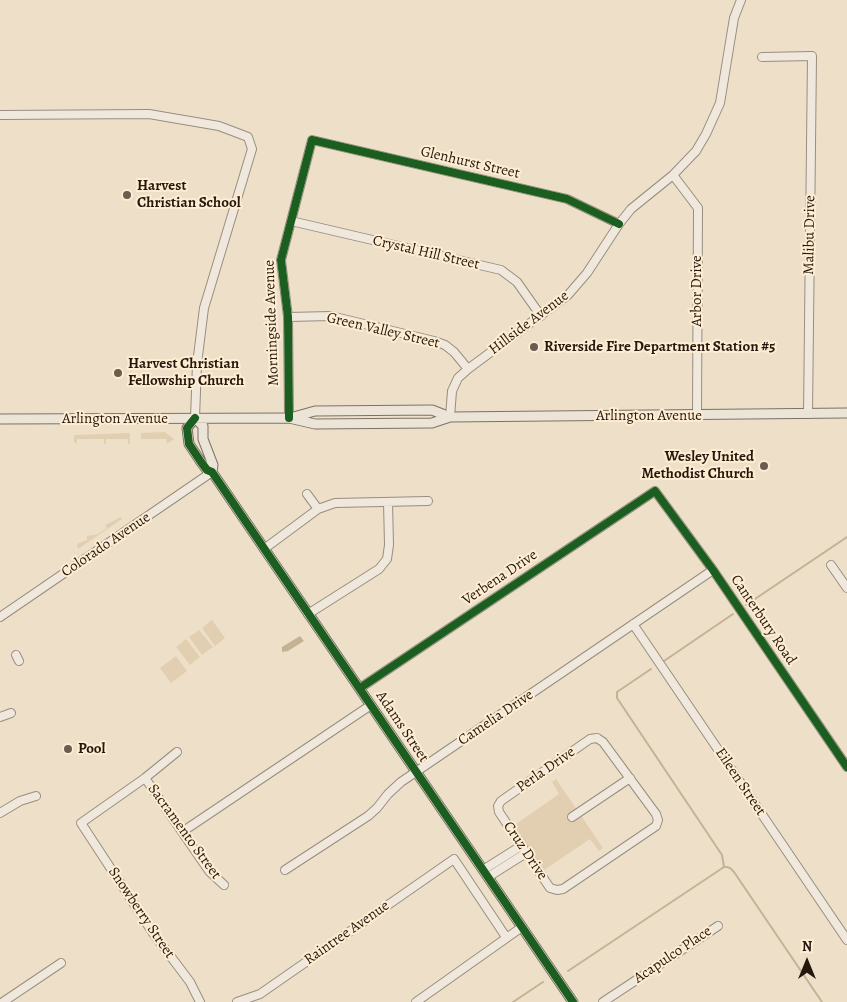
<!DOCTYPE html>
<style>
body{margin:0}
#map{position:relative;width:847px;height:1002px;overflow:hidden;background:#eee0c8;font-family:Alegreya,serif}
canvas{display:block}
.north{position:absolute;left:782px;top:937px;width:50px;height:50px;-webkit-text-stroke:4px #feedd2;paint-order:stroke;rotate:0deg;font-size:14px;font-weight:700;line-height:20px;text-align:center;color:#24170e}
.north::after{content:'';display:block;margin:auto;width:18px;height:22px;background:#24170e;clip-path:polygon(50% 0,100% 100%,50% 72%,0 100%)}
</style>
<div id="map">
<canvas width="847" height="1002"></canvas>
<div class="north">N</div>
</div>
<script>
const ctx = document.querySelector('canvas').getContext('2d');
ctx.lineJoin = 'round';
function fill(path, color) {
  ctx.fillStyle = color;
  ctx.fill(path, 'evenodd');
}
function toPath(rows) {
  const path = new Path2D();
  for (const r of rows) {
    path.moveTo(r[0], r[1]);
    for (let i = 2; i < r.length; i += 2) path.lineTo(r[i], r[i + 1]);
  }
  return path;
}
function trace(path, color, width, dash) {
  ctx.strokeStyle = color;
  ctx.lineWidth = width;
  ctx.lineCap = dash ? 'butt' : 'round';
  ctx.setLineDash(dash || []);
  ctx.stroke(path);
}
function write(font, color, halo, rows, align = 'center') {
  ctx.font = font + ' Alegreya,serif';
  ctx.lineWidth = 4;
  ctx.setLineDash([]);
  ctx.textBaseline = 'middle';
  ctx.strokeStyle = halo;
  ctx.fillStyle = color;
  for (const [text, x, y, turn = 0] of rows) {
    ctx.save();
    ctx.translate(x, y);
    ctx.rotate((+turn || 0) * Math.PI / 180);
    ctx.textAlign = isNaN(turn) ? turn : align;
    if (halo) ctx.strokeText(text, 0, 0);
    ctx.fillText(text, 0, 0);
    ctx.restore();
  }
}
const green = toPath([
 [165,432,174,439,167,444,166,439,141,439,141,433],
 [130,433,130,444,128,444,128,439,106,439,106,444,104,444,104,439,77,439,77,444,74,442,74,435],
 [121,517,122,519,78,549,77,544,87,540,87,536,98,534,107,528,105,525],
 [212,620,225,638,215,646,202,628],
 [199,630,213,647,202,655,189,637],
 [186,639,200,657,190,665,176,647],
 [176,656,187,671,171,683,160,668],
 [556,779,603,848,599,851,590,839,544,870,513,826,559,794,552,782]
]);
const water = toPath([
 [300,636,304,641,288,651,282,652,282,647]
]);
const stream = toPath([
 [746,605,847,537],
 [664,661,733,614],
 [651,669,617,692,617,698,722,855,724,867],
 [568,971,724,867,727,867,730,868,734,872,822,1002],
 [513,1002,543,982]
]);
const minor = toPath([
 [762,57,812,56,808,414],
 [0,115,149,114,219,126,248,137,252,149,204,308,197,364,195,418],
 [673,175,698,208,697,415],
 [291,221,501,270,517,282,541,316],
 [288,317,331,316,434,341,445,345,454,352,468,369],
 [450,417,452,391,458,378,468,369,568,295,587,273,619,224,631,209,673,175,696,151,706,134,720,103,734,18,741,0],
 [289,418,288,317,281,260,312,140,567,199,619,224],
 [307,494,318,509],
 [264,549,318,509,335,503,428,501],
 [831,565,847,588],
 [308,614,379,569,387,559,389,545,388,502],
 [0,617,212,472],
 [633,624,847,940],
 [16,655,19,661],
 [360,688,655,491,713,570,847,767],
 [0,717,11,713],
 [597,738,603,742,656,814,658,820,656,826,563,889,557,890,550,888,499,812,498,806,501,801,590,739,597,738],
 [177,752,145,778,81,823,153,933,190,982,200,1002],
 [145,778,209,871,224,885],
 [0,813,20,801,36,796],
 [572,817,630,778],
 [182,832,371,705],
 [285,870,368,816,377,808,388,794,401,782,713,570],
 [483,870,521,846],
 [488,877,526,853],
 [3,1002,61,963],
 [237,1002,260,994,454,859,506,937],
 [416,1002,522,927],
 [603,1002,718,926]
]);
const major = toPath([
 [195,418,187,428,189,444,201,462,207,470,212,472,573,1002],
 [195,418,203,426,203,439,213,465,212,472],
 [290,418,315,411,432,410,450,417],
 [0,419,289,418,315,424,432,423,450,417,847,413]
]);
const cycleway = toPath([
 [195,418,187,428,189,444,201,462,207,470,212,472,573,1002],
 [289,418,288,317,281,260,312,140,567,199,619,224],
 [360,688,655,491,713,570,847,767]
]);
const markers = [
 [127,195,5,"#6b5d4f"],
 [534,347,5,"#6b5d4f"],
 [118,373,5,"#6b5d4f"],
 [764,466,5,"#6b5d4f"],
 [68,749,5,"#6b5d4f"]
];
const streetNames = [
 ["Glenhurst Street",470,163,13],
 ["Malibu Drive",810,235,-89],
 ["Crystal Hill Street",426,253,13],
 ["Arbor Drive",697,291,-90],
 ["Morningside Avenue",272,323,-92],
 ["Hillside Avenue",529,323,-37],
 ["Green Valley Street",383,331,13],
 ["Arlington Avenue",649,416],
 ["Arlington Avenue",115,419],
 ["Colorado Avenue",106,545,-34],
 ["Verbena Drive",500,578,-34],
 ["Canterbury Road",763,620,56],
 ["Camelia Drive",496,718,-34],
 ["Adams Street",402,727,56],
 ["Perla Drive",546,770,-35],
 ["Eileen Street",740,782,56],
 ["Sacramento Street",184,832,54],
 ["Cruz Drive",525,851,56],
 ["Snowberry Street",141,913,56],
 ["Raintree Avenue",347,933,-35],
 ["Acapulco Place",673,955,-34]
];
const poiNames = [
 ["Harvest",137,186],
 ["Christian School",137,203],
 ["Riverside Fire Department Station #5",544,347],
 ["Harvest Christian",128,364],
 ["Fellowship Church",128,381],
 ["Wesley United",754,457,"right"],
 ["Methodist Church",754,474,"right"],
 ["Pool",78,749]
];
fill(green, '#e2ceb0');
fill(water, '#c5b295');
trace(stream, '#c5b295', 2);
trace(minor, '#978e7f', 10);
trace(major, '#7b7266', 11);
trace(minor, '#f0e8dc', 8);
trace(major, '#ece4d7', 9);
trace(cycleway, '#1b5e20', 8);
for (const [x, y, r, color] of markers) {
  const dot = new Path2D();
  dot.arc(x, y, r, 0, 2 * Math.PI);
  ctx.fillStyle = color;
  ctx.fill(dot);
  trace(dot, '#feedd2', 2);
}
write('15px', '#24170e', '#feedd2', streetNames);
write('bold 15px', '#24170e', '#feedd2', poiNames, 'left');
</script>
